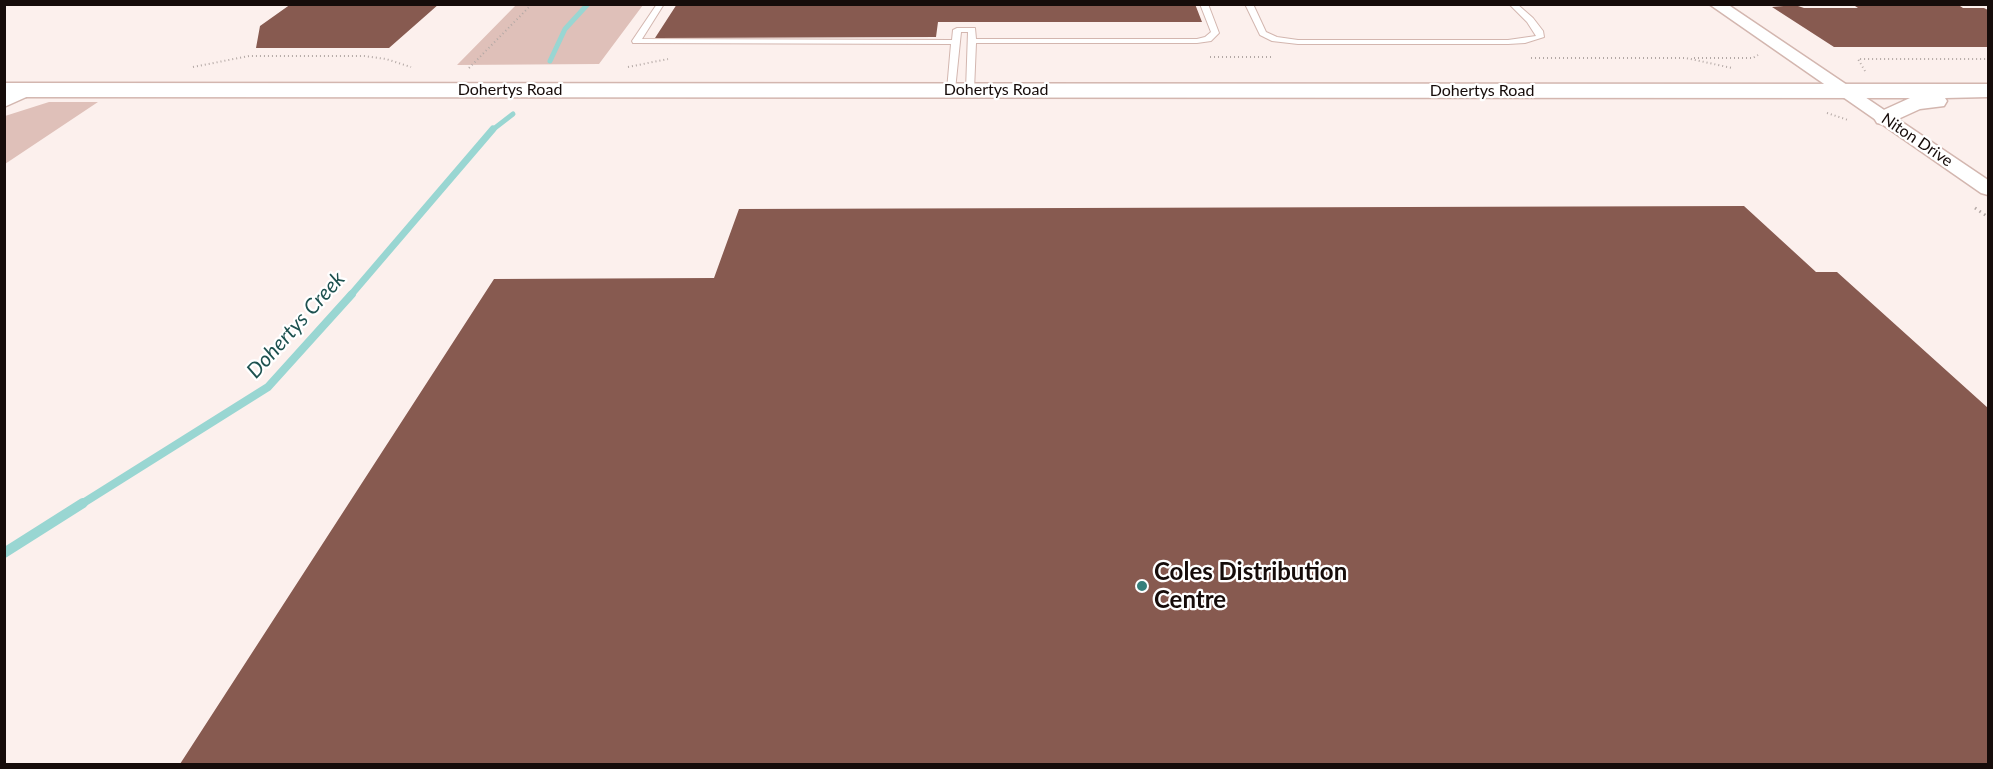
<!DOCTYPE html>
<style>
body{margin:0}
#map{position:relative;width:1993px;height:769px;overflow:hidden;background:#fcf0ed;font-family:Lato,sans-serif}
canvas{display:block}
.frame{position:absolute;inset:0;border:6px solid #160c0a;pointer-events:none}
</style>
<div id="map">
<canvas width="1993" height="769"></canvas>
<div class="frame"></div>
</div>
<script>
const ctx = document.querySelector('canvas').getContext('2d');
ctx.lineJoin = 'round';
function fill(path, color) {
  ctx.fillStyle = color;
  ctx.fill(path, 'evenodd');
}
function toPath(rows) {
  const path = new Path2D();
  for (const r of rows) {
    path.moveTo(r[0], r[1]);
    for (let i = 2; i < r.length; i += 2) path.lineTo(r[i], r[i + 1]);
  }
  return path;
}
function trace(path, color, width, dash) {
  ctx.strokeStyle = color;
  ctx.lineWidth = width;
  ctx.lineCap = dash ? 'butt' : 'round';
  ctx.setLineDash(dash || []);
  ctx.stroke(path);
}
function write(font, color, halo, rows, align = 'center') {
  ctx.font = font + ' Lato,sans-serif';
  ctx.lineWidth = 4.5;
  ctx.setLineDash([]);
  ctx.textBaseline = 'middle';
  ctx.strokeStyle = halo;
  ctx.fillStyle = color;
  for (const [text, x, y, turn = 0] of rows) {
    ctx.save();
    ctx.translate(x, y);
    ctx.rotate((+turn || 0) * Math.PI / 180);
    ctx.textAlign = isNaN(turn) ? turn : align;
    if (halo) ctx.strokeText(text, 0, 0);
    ctx.fillText(text, 0, 0);
    ctx.restore();
  }
}
const green = toPath([
 [516,5,516,4,643,5,599,64,457,65],
 [49,102,98,102,5,164,5,116]
]);
const streamFar3 = toPath([
 [550,61,565,29,588,4],
 [491,131,513,114]
]);
const streamFar2 = toPath([
 [350,296,493,129]
]);
const streamFar1 = toPath([
 [80,505,268,387,352,294]
]);
const stream = toPath([
 [4,553,83,503]
]);
const building = toPath([
 [291,4,439,4,389,48,256,48,260,26],
 [677,4,1195,4,1202,22,938,22,936,37,655,38],
 [1852,4,1957,4,1963,8,1984,8,1988,10,1988,47,1834,47,1772,7,1795,5,1804,8,1858,8],
 [1744,206,1816,272,1837,272,1988,408,1988,764,180,764,494,279,714,278,739,209]
]);
const pathFar1 = toPath([
 [1210,57,1271,57],
 [1531,58,1686,58,1732,68],
 [1694,58,1753,58,1758,55],
 [193,67,249,56,364,56,386,59,411,67],
 [628,67,668,59],
 [469,68,532,4],
 [1865,71,1858,59,1988,59],
 [1827,113,1848,120]
]);
const path = toPath([
 [1975,208,1988,217]
]);
const service = toPath([
 [657,4,664,4,642,39,952,40,953,30,957,28,975,28,976,39,1197,39,1205,37,1211,32,1200,4,1208,4,1219,33,1211,41,1197,43,976,43,974,90,970,93,966,90,968,32,961,32,955,90,951,93,947,90,951,44,633,43,632,41,657,4],
 [1245,4,1253,4,1266,32,1277,37,1298,40,1508,40,1536,36,1527,22,1509,4,1517,4,1533,18,1543,31,1544,37,1525,43,1508,44,1298,44,1272,41,1260,35,1245,4]
]);
const minor = toPath([
 [1709,4,1727,4,1988,180,1988,195,1981,193,1709,4],
 [27,85,33,86,36,90,33,94,4,107,4,95,27,85]
]);
const secondary = toPath([
 [4,83,1988,84,1988,97,1945,98,1947,101,1944,106,1920,109,1885,125,1877,123,1874,118,1877,113,1910,98,4,97,4,83]
]);
const markers = [
 [1142,586,6,"#367f7b"]
];
const farStreetnames = [
 ["Dohertys Road",510,90],
 ["Dohertys Road",996,90],
 ["Dohertys Road",1482,91],
 ["Niton Drive",1917,140,34]
];
const waterNames = [
 ["Dohertys Creek",296,325,-48]
];
const nearPoinames = [
 ["Coles Distribution",1154,572],
 ["Centre",1154,600]
];
fill(green, '#dfc0b9');
trace(streamFar3, '#99d6d2', 5);
trace(streamFar2, '#99d6d2', 7);
trace(streamFar1, '#99d6d2', 8);
trace(stream, '#99d6d2', 10);
fill(building, '#875a50');
trace(service, '#d3b6af', 2);
trace(minor, '#d3b6af', 3);
trace(secondary, '#d3b6af', 3);
trace(pathFar1, '#b3a8a5', 2, [1, 3]);
trace(path, '#b3a8a5', 3, [1.5, 4]);
fill(service, '#fff');
fill(minor, '#fff');
fill(secondary, '#fff');
for (const [x, y, r, color] of markers) {
  const dot = new Path2D();
  dot.arc(x, y, r, 0, 2 * Math.PI);
  ctx.fillStyle = color;
  ctx.fill(dot);
  trace(dot, '#fff', 2);
}
write('16px', '#160c0a', '#fff', farStreetnames);
write('italic 21px', '#1d514f', '#fff', waterNames);
write('bold 24px', '#160c0a', '#fff', nearPoinames, 'left');
</script>
